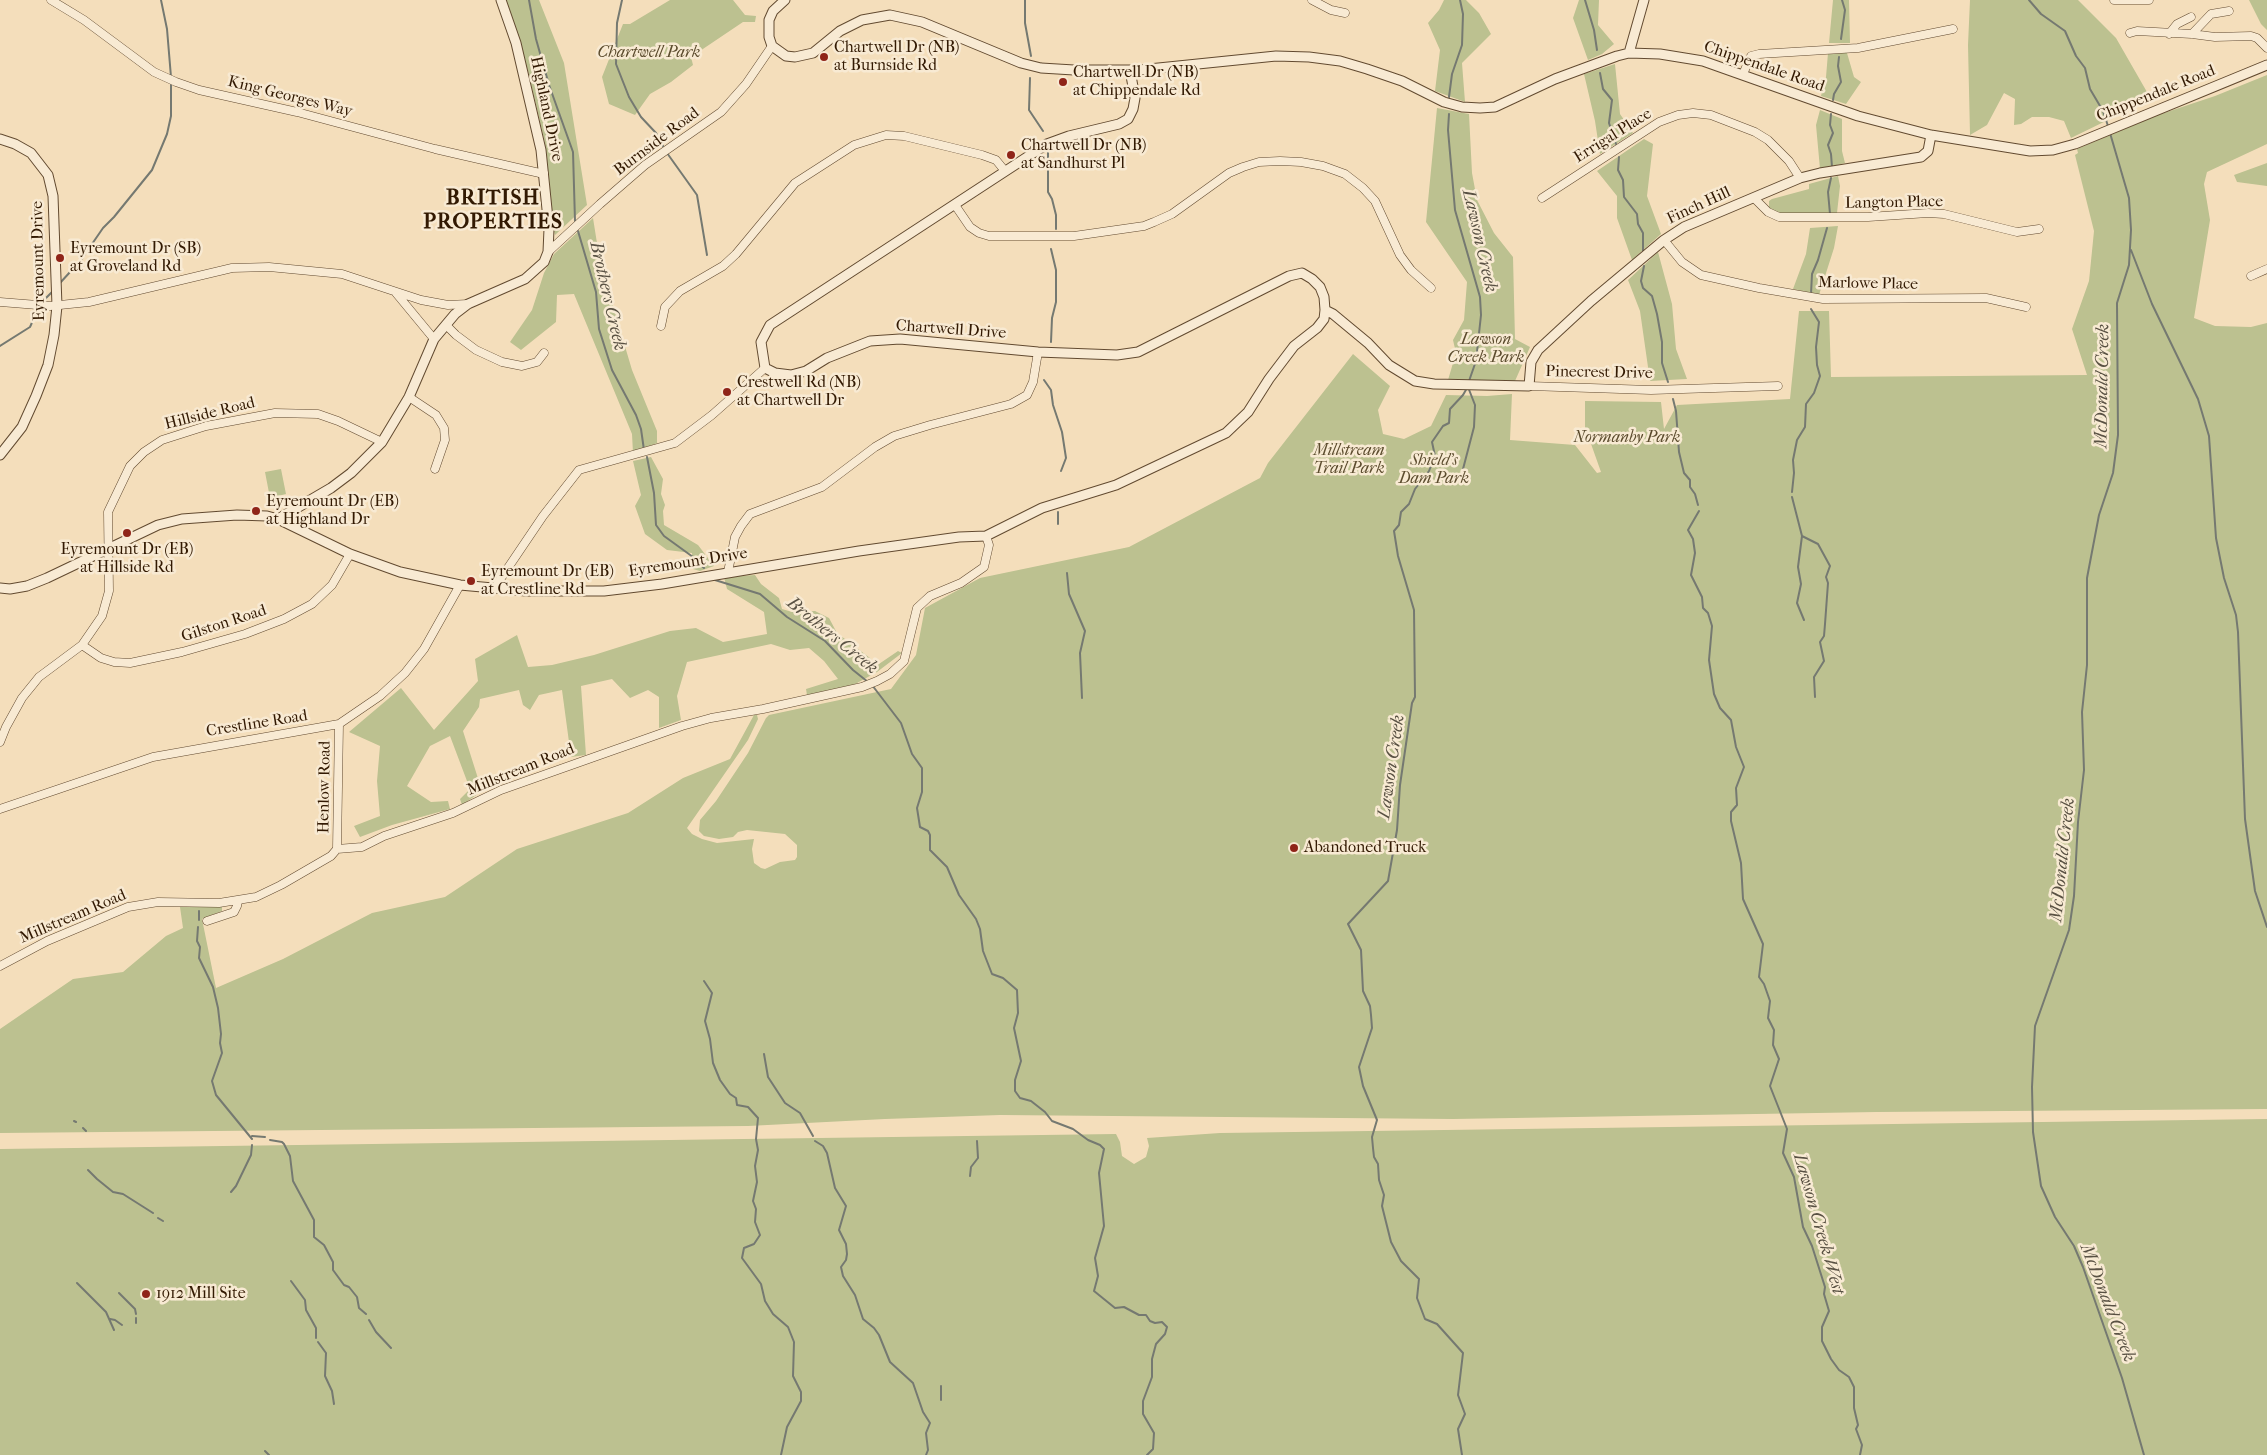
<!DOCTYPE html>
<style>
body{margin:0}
canvas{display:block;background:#f4debb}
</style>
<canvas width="2267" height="1455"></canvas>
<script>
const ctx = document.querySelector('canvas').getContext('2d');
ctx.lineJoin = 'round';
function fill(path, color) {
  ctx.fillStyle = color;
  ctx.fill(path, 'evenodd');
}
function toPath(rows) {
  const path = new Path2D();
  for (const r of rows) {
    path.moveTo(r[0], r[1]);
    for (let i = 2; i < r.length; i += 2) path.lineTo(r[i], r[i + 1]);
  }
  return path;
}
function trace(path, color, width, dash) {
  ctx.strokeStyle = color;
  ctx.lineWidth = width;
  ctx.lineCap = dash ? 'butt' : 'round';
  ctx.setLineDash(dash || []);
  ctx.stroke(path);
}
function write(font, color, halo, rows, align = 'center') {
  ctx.font = font + ' "IM FELL French Canon",serif';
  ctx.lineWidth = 5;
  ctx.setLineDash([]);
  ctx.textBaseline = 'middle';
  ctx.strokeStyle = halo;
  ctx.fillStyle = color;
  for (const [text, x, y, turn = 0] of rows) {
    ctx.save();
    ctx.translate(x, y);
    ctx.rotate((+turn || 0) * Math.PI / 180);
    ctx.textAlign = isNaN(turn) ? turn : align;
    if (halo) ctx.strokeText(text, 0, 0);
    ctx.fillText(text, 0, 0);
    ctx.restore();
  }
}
const green = toPath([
 [506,0,539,0,564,63,587,205,555,235,551,220,545,143,528,71],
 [670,0,733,0,745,15,756,16,755,22,743,22,691,57,693,65,671,82,650,94,635,115,609,104,602,77,623,24,630,24],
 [1444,0,1466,0,1479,13,1491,34,1462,63,1465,102,1435,91,1440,50,1428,23,1439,10],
 [1579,0,1599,0,1598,25,1614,44,1602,54,1588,60,1573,18],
 [1833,0,1849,0,1850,43,1829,43],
 [1970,0,2078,0,2116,38,2151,99,2071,138,2064,121,2049,117,2032,117,2021,124,2014,125,2015,99,2004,93,1987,125,1970,135,1968,45],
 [2249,0,2267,0,2267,30,2261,24],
 [1828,53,1847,53,1854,77,1861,82,1846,104,1821,96,1826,77],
 [1615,64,1620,114,1633,133,1600,154,1595,121,1584,74],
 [2267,75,2267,144,2207,172,2204,184,2210,220,2194,318,2215,326,2251,327,2267,323,2267,1109,1877,1112,1453,1119,1000,1115,885,1119,748,1126,0,1133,0,1029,73,979,123,972,166,936,183,928,180,907,222,907,222,911,202,919,216,988,283,959,372,913,445,897,517,849,628,813,683,778,730,759,754,715,757,715,758,719,748,740,687,828,692,834,702,839,717,843,754,839,752,849,754,863,761,868,765,869,780,862,795,860,797,857,797,845,785,834,747,830,738,832,733,837,719,839,704,836,699,831,700,820,716,801,748,753,766,718,769,715,891,689,916,655,925,608,980,578,1129,547,1260,478,1268,463,1353,354,1390,386,1378,410,1383,434,1404,439,1431,426,1446,395,1487,396,1512,394,1510,440,1575,445,1597,473,1601,472,1585,427,1585,401,1661,402,1664,429,1677,405,1790,399,1799,311,1829,311,1831,377,2087,375,2072,329,2089,281,2094,231,2075,155,2078,153,2077,149,2158,115,2215,96],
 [1437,108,1469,114,1472,173,1477,200,1494,233,1513,257,1515,339,1530,347,1515,381,1448,380,1456,353,1453,340,1464,320,1467,282,1426,222],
 [1820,110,1842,119,1842,151,1845,163,1820,169,1816,125],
 [1644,139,1653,144,1647,196,1661,234,1632,260,1617,218,1617,196,1597,171],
 [2267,163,2267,186,2237,182,2234,175],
 [1838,176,1840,186,1837,213,1777,213,1769,207,1769,201,1772,199,1809,189,1809,184],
 [593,218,600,262,632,370,657,431,657,443,633,453,632,434,574,294,557,295,556,322,521,350,510,342,532,310,544,273,554,254],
 [1838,226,1834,248,1819,295,1793,289,1806,254,1810,228],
 [1658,252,1672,304,1676,349,1687,379,1650,381,1640,311,1628,280],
 [651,457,663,479,661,494,665,505,663,511,664,525,698,545,714,566,700,571,693,569,692,553,667,550,645,534,635,506,641,495,633,461],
 [281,469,286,494,270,498,265,472],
 [755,575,761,584,779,598,782,609,792,612,815,611,829,618,837,633,870,658,876,666,898,651,902,653,877,672,848,688,807,695,806,689,838,679,824,661,809,648,790,650,771,644,687,662,677,696,681,720,659,728,659,697,648,690,630,698,612,679,581,686,586,755,571,757,562,690,539,695,530,710,523,705,519,690,480,699,479,707,463,731,482,791,462,805,460,799,470,789,450,736,430,746,407,786,431,802,448,801,450,809,392,825,360,837,354,826,380,816,377,781,380,746,349,732,401,688,434,730,478,681,475,659,517,635,528,667,552,665,594,655,670,631,696,628,723,642,767,634,764,612,727,589,724,577],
 [2267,1119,2267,1455,0,1455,0,1149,1116,1134,1120,1142,1122,1156,1134,1164,1146,1157,1149,1146,1147,1138,1220,1133]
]);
const stream = toPath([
 [161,0,167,29,171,77],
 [529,0,536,39,549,85,573,152,575,221],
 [622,0,617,23,616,64,629,97,641,117,656,133,663,146],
 [1025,0,1025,23,1031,56],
 [1585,0,1594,30,1597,50],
 [2029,0,2041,14,2065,31,2076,56,2085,68,2090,89,2103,111,2108,126],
 [1841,39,1845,10,1842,0],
 [1600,73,1603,89,1612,100,1609,123,1616,144],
 [1030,78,1029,110,1043,131],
 [1449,97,1452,74,1462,45,1463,14,1460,0],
 [1833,100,1834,94,1841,82,1838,66,1839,57],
 [1449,114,1448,130,1455,210,1480,297,1481,315,1476,361,1469,381],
 [1831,114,1830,125,1833,133,1828,145,1831,154,1832,167],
 [2110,133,2129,198,2131,230,2129,265,2117,303,2118,435,2113,473,2099,515,2087,578,2087,665,2082,712,2084,770,2078,822,2074,896,2069,930,2035,1026,2032,1087,2033,1132,2041,1186,2055,1217,2074,1246,2083,1267,2122,1378,2144,1455],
 [1048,150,1048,192,1052,199,1056,215,1056,229],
 [667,153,697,195,707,255],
 [1619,157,1618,170,1623,180,1624,197,1637,214,1638,224,1643,233,1643,252],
 [1830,214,1828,192,1831,178],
 [578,231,596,292,599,329,612,370,636,415,641,429,644,450],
 [2131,250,2152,304,2198,399,2209,436,2216,538,2224,578,2236,615,2238,632,2245,819,2255,891,2267,927],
 [1644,266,1641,281,1643,288,1652,296,1657,314,1662,342,1662,363,1668,382],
 [60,283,81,260,103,228,114,217,152,170,167,134,171,116,171,85],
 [1811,294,1812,274,1818,260,1827,228],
 [44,300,53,291],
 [1051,342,1052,318,1056,302,1056,270,1051,249],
 [0,346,30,327,39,307],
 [1044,380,1051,390,1053,405,1062,432,1066,458,1061,471],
 [1673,399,1676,411,1679,452,1684,473,1690,480,1690,487,1695,494,1698,505],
 [647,457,654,493,656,525,664,536,693,557,704,568],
 [1463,469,1474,427,1475,405,1468,387],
 [1792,492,1794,473,1793,460,1797,440,1805,427,1806,404,1814,393,1820,376,1817,365,1816,347,1819,322,1811,309],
 [1792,497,1802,536,1798,567,1801,584,1797,603,1804,620],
 [1699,511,1688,530,1693,539,1695,553,1691,575,1702,597,1703,608,1708,613,1712,626,1709,660,1714,694,1720,708,1731,720,1736,747,1744,767,1736,788,1737,805,1731,812,1731,821,1741,863,1743,899,1763,944,1759,977,1764,984,1770,1001,1768,1018,1774,1030,1773,1045,1779,1059,1770,1086,1787,1129,1783,1153,1794,1177,1803,1227,1812,1246,1825,1287,1824,1294,1829,1311,1822,1327,1822,1341,1831,1359,1839,1370,1849,1377,1854,1387,1854,1408,1858,1425,1856,1429,1862,1445,1860,1455],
 [1058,512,1058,524],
 [1802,536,1818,544,1830,566,1826,577,1828,583,1825,624,1824,636,1820,642,1824,661,1814,677,1815,697],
 [1067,573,1069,594,1085,631,1080,653,1082,698],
 [715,580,760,594,787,617,825,641,853,670,868,682],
 [872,685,901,723,912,754,922,768,922,792,917,808,920,827,928,831,930,835,930,850,947,867,959,895,976,919,980,929,983,951,992,974,1003,978,1017,990,1018,1013,1014,1028,1021,1061,1015,1080,1015,1091,1020,1098,1031,1101,1045,1112,1052,1121,1073,1129,1088,1140,1100,1145,1104,1149,1099,1173,1104,1226,1095,1258,1098,1276,1094,1291,1115,1308,1124,1307,1139,1315,1146,1315,1150,1321,1155,1323,1162,1322,1167,1327,1165,1334,1156,1344,1152,1359,1152,1377,1143,1401,1143,1414,1154,1433,1153,1449,1147,1455],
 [199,920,199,911],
 [198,927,197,941,200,947,199,958,213,987,218,1008,221,1034,220,1043,222,1053,212,1081,216,1095,252,1139],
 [704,981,712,993,705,1021,710,1039,713,1063,720,1080,730,1094,736,1098,737,1105,748,1107,758,1118,756,1139,758,1150,755,1166,757,1182,753,1201,756,1209,755,1222,760,1235,754,1244,744,1248,742,1258,761,1284,765,1301,773,1314,788,1327,794,1342,793,1376,801,1392,801,1401,787,1427,781,1455],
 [764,1054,768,1077,785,1103,800,1113,813,1136],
 [74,1121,76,1122],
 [83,1128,86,1131],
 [252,1136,265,1137],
 [270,1140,282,1142,284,1144,290,1156,293,1181,314,1220,314,1237,324,1245,333,1262,333,1270,344,1285,349,1287,357,1297,359,1308,366,1314],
 [815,1141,823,1146,827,1153,835,1188,846,1206,839,1230,846,1244,847,1254,846,1260,841,1267,843,1276,855,1295,863,1319,874,1328,879,1335,890,1362,913,1383,923,1412,930,1423,926,1433,928,1450,926,1455],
 [88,1170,97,1179,113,1192,123,1194,153,1213],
 [970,1176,971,1167,978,1158,977,1141],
 [231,1192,236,1186,251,1155,252,1145],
 [158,1218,163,1221],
 [291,1281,305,1300,306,1310,316,1328,316,1338],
 [77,1283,106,1312,114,1330],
 [119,1293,135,1309,136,1314],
 [110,1319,115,1320,122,1325],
 [369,1320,376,1332,391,1348],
 [136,1323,136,1318],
 [318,1342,326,1353,325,1376,332,1391,334,1404],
 [941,1400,941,1386],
 [265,1451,269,1455],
 [1462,1455,1458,1429,1465,1414,1458,1395,1463,1353,1437,1324,1425,1319,1417,1298,1419,1279,1401,1261,1391,1242,1382,1206,1384,1195,1379,1180,1378,1164,1374,1157,1373,1148,1372,1137,1377,1120,1363,1086,1359,1067,1372,1028,1371,1015,1370,1006,1363,991,1361,950,1348,924,1388,881,1397,830,1400,785,1412,703,1415,697,1414,610,1398,556,1394,531,1399,525,1401,512,1409,504,1415,489,1429,471,1435,456,1432,442,1443,426,1449,423,1450,409,1463,395,1467,388]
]);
const minor = toPath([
 [51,0,84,20,154,72,176,82,199,90,297,112,435,149,544,174],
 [1312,0,1331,10,1345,13],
 [2114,0,2149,0],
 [2130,33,2137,31,2192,34,2215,37,2251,36,2257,38,2267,48],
 [2169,34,2177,24,2191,17],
 [2192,34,2211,14,2229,11],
 [1743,74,1751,56,1759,54,1858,48,1953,29],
 [1542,198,1659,122,1678,115,1693,113,1711,115,1755,132,1768,140,1789,161,1800,178],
 [1755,199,1768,212,1779,217,1868,217,1928,213,1944,214,2017,232,2039,229],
 [955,205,970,227,979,233,989,236,1074,236,1144,226,1154,222,1172,214,1229,173,1243,167,1259,162,1280,161,1301,162,1323,166,1345,174,1363,188,1375,201,1400,255,1411,270,1431,288],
 [1664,240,1682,262,1701,275,1759,288,1823,299,1986,298,2026,307],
 [548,252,600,204,645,165,721,112,746,84,772,46],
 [2251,276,2267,269],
 [396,293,434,339],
 [0,302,50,306,89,302,232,268,269,267,342,274,421,300,448,305,468,304],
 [446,325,456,335,476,350,502,362,522,366,537,362,544,353],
 [661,326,665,307,680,291,723,266,736,254,795,183,854,145,886,135,904,136,982,155,996,160,1005,171],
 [1529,386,1651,390,1778,386],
 [409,397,436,415,444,428,445,440,435,469],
 [728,572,735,537,741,526,750,514,822,487,875,447,894,436,930,425,1011,404,1027,395,1033,382,1038,352],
 [495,587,543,516,579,470,675,443,712,415,765,368],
 [82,645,101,658,114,662,130,663,182,652,245,634,284,619,312,604,332,585,350,554],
 [0,742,6,727,22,698,39,677,82,645,102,616,109,591,108,512,130,466,144,452,162,440,206,426,275,413,318,414,338,421,382,442],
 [0,809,153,757,339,724,380,696,405,673,424,649,460,585],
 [337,849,339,724],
 [207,921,234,912,237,906,238,901],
 [0,966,47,941,128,907,158,902,219,903,256,897,281,885,331,856,337,849,362,847,384,836,453,813,501,790,682,726,711,718,763,709,862,687,877,681,890,674,904,661,917,608,930,596,961,583,984,567,989,545,986,536]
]);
const tertiary = toPath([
 [785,0,773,11,769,20,769,37,772,46,786,56,795,57,813,53,840,31,862,20,890,15,922,22,1021,63,1041,68,1074,70,1139,70,1276,56,1309,57,1340,61,1367,69,1402,81,1444,102,1462,107,1480,108,1495,107,1555,79,1617,56,1629,53,1660,54,1703,61,1858,116,1931,135,2030,151,2053,150,2075,144,2267,65],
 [1629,53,1644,0],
 [0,139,15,144,31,153,48,175,53,196,57,306,54,335,48,365,36,396,22,427,0,455],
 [1325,310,1333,314,1368,343,1389,365,1415,381,1434,384,1529,386,1531,362,1538,350,1591,301,1664,240,1684,227,1800,178,1820,173,1921,157,1928,151,1931,135],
 [278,519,331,488,351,473,382,442,409,397,434,339,455,314,468,304,525,279,544,262,548,252,549,229,541,150,516,43,501,0],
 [0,588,10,589,27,586,47,578,158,525,182,519,237,515,267,516,278,519,350,554,400,572,460,585,526,591,604,591,662,584,859,551,959,537,986,536,1042,508,1116,485,1226,433,1248,412,1269,379,1294,346,1317,328,1324,319,1325,310,1324,297,1320,287,1312,279,1302,273,1289,276,1138,352,1117,355,1038,352,900,339,870,341,827,358,806,371,791,375,775,373,765,368,761,342,770,325,1047,144,1069,136,1119,124,1128,119,1133,109,1135,98,1130,70]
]);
const markers = [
 [824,57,5,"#8f2418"],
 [1063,82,5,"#8f2418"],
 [1011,155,5,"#8f2418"],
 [60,258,5,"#8f2418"],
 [727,392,5,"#8f2418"],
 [256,511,5,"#8f2418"],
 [127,533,5,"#8f2418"],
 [471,581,5,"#8f2418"],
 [1294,848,5,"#8f2418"],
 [146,1294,5,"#8f2418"]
];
const poiNames = [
 ["Chartwell Dr (NB)",834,48],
 ["at Burnside Rd",834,66],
 ["Chartwell Dr (NB)",1073,73],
 ["at Chippendale Rd",1073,91],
 ["Chartwell Dr (NB)",1021,146],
 ["at Sandhurst Pl",1021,164],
 ["Eyremount Dr (SB)",70,249],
 ["at Groveland Rd",70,267],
 ["Crestwell Rd (NB)",737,383],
 ["at Chartwell Dr",737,401],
 ["Eyremount Dr (EB)",266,502],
 ["at Highland Dr",266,520],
 ["Eyremount Dr (EB)",127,550,"center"],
 ["at Hillside Rd",127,568,"center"],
 ["Eyremount Dr (EB)",481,572],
 ["at Crestline Rd",481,590],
 ["Abandoned Truck",1304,848],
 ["1912 Mill Site",156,1294]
];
const parkNames = [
 ["Chartwell Park",649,53],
 ["Lawson",1486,340],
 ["Creek Park",1486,358],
 ["Normanby Park",1627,438],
 ["Millstream",1349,451],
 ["Trail Park",1349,469],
 ["Shield's",1434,461],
 ["Dam Park",1434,479]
];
const streetNames = [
 ["Chippendale Road",1764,67,19],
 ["Chippendale Road",2156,94,-22],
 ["King Georges Way",290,97,14],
 ["Highland Drive",546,109,78],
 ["Errigal Place",1613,136,-32],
 ["Burnside Road",657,142,-37],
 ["Langton Place",1894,203,-1],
 ["Finch Hill",1699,206,-25],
 ["Eyremount Drive",39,261,-91],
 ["Marlowe Place",1868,284,1],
 ["Chartwell Drive",951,330,4],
 ["Pinecrest Drive",1599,373,1],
 ["Hillside Road",210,414,-14],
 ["Eyremount Drive",688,563,-9],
 ["Gilston Road",224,624,-18],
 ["Crestline Road",257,724,-9],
 ["Millstream Road",521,770,-22],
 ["Henlow Road",325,787,-89],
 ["Millstream Road",73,917,-23]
];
const waterNames = [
 ["Lawson Creek",1479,241,77],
 ["Brothers Creek",607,296,77],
 ["McDonald Creek",2103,386,-89],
 ["Brothers Creek",832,636,39],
 ["Lawson Creek",1392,767,-82],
 ["McDonald Creek",2063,860,-84],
 ["Lawson Creek West",1818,1224,74],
 ["McDonald Creek",2107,1303,69]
];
const districtNames = [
 ["BRITISH",493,199],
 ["PROPERTIES",493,223]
];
fill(green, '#bcc190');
trace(stream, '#757971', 2);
trace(minor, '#624a30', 9);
trace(tertiary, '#624a30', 11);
trace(minor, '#f8ead3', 8);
trace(tertiary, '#f8ead3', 9);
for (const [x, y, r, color] of markers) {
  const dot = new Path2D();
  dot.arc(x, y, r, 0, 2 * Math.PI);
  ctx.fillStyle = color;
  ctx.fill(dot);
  trace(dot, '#f8ead3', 2);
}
write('16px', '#321902', '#f8ead3', poiNames, 'left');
write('italic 16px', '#5b4b2d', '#f8ead3', parkNames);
write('16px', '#321902', '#f8ead3', streetNames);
write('italic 18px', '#595143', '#f8ead3', waterNames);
ctx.letterSpacing = '1px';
write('bold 21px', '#321902', '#f8ead3', districtNames);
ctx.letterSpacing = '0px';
</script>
